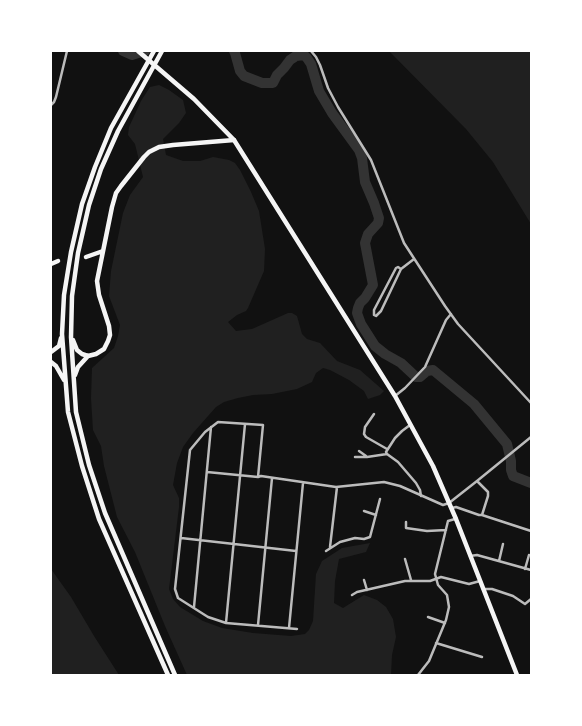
<!DOCTYPE html>
<style>
body{margin:0}
#map{position:relative;width:582px;height:726px;overflow:hidden;background:#111;font-family:Rubik,sans-serif}
canvas{display:block}
.frame{position:absolute;inset:0;border:52px solid #fff;pointer-events:none}
</style>
<div id="map">
<canvas width="582" height="726"></canvas>
<div class="frame"></div>
</div>
<script>
const ctx = document.querySelector('canvas').getContext('2d');
ctx.lineJoin = 'round';
function fill(path, color) {
  ctx.fillStyle = color;
  ctx.fill(path, 'evenodd');
}
function toPath(rows) {
  const path = new Path2D();
  for (const r of rows) {
    path.moveTo(r[0], r[1]);
    for (let i = 2; i < r.length; i += 2) path.lineTo(r[i], r[i + 1]);
  }
  return path;
}
function trace(path, color, width, dash) {
  ctx.strokeStyle = color;
  ctx.lineWidth = width;
  ctx.lineCap = dash ? 'butt' : 'round';
  ctx.setLineDash(dash || []);
  ctx.stroke(path);
}
const green = toPath([
 [389,51,531,51,531,224,493,162,466,129],
 [159,85,169,90,183,100,186,113,179,123,163,139,166,155,183,161,200,161,213,157,229,160,235,163,240,170,251,192,259,211,265,249,264,271,248,308,246,311,237,315,228,322,236,331,252,329,288,313,292,313,297,316,302,334,307,339,320,343,337,361,360,370,384,391,380,395,368,399,364,391,349,380,330,370,323,368,316,373,312,382,297,389,272,394,253,395,238,398,224,402,216,407,193,433,183,447,177,463,173,485,179,498,179,507,169,589,173,599,180,607,203,621,222,628,253,633,291,636,305,634,309,630,313,621,316,574,322,561,342,548,370,543,366,552,339,559,335,581,334,603,343,608,364,595,377,600,386,607,393,619,396,637,392,655,391,675,187,675,165,626,135,552,117,517,104,466,101,446,93,430,91,398,92,368,114,348,118,336,120,325,109,296,111,271,123,213,130,195,143,177,135,144,128,135,129,127,141,101,150,87],
 [51,569,71,597,94,636,119,675,51,675]
]);
const river = toPath([
 [123,51,132,55,145,51],
 [234,51,235,53,240,71,244,76,262,83,273,83,277,75,284,68,290,60,296,56,304,55,307,58,311,64,319,91,332,113,359,150,362,158,365,182,374,203,379,218,378,223,368,234,365,243,373,285,365,298,360,303,358,308,357,313,361,324,375,346,385,354,401,363,416,377,420,377,427,371,433,370,474,404,507,444,511,461,511,470,513,476,531,483]
]);
const minor = toPath([
 [311,51,316,57,320,65,328,88,338,107,371,160,404,243,445,306,458,324,531,403],
 [51,105,54,102,56,97,67,51],
 [401,269,398,267,396,268,374,310,374,315,376,316,381,311,401,269,414,259],
 [395,396,405,388,425,367,446,320,451,314],
 [374,414,365,427,364,434,366,437,387,449],
 [410,425,402,431,395,438,386,452,387,454,398,462,416,483,420,490,421,496],
 [359,451,366,456],
 [355,457,367,457,387,454],
 [207,472,258,477,261,476,336,487,384,482,400,486,443,505,449,503,477,481,531,437],
 [258,477,263,425,218,422,205,432,190,450,175,589,178,598,208,617,226,623,297,629],
 [477,481,488,492,488,496,482,515,531,531],
 [452,508,456,507,479,515,482,515],
 [364,511,376,515],
 [406,522,406,528,427,531,446,530],
 [181,538,296,551],
 [330,547,337,487],
 [326,551,340,542,355,538,364,539,370,537,380,499],
 [470,556,477,555,531,570],
 [405,559,411,580],
 [499,561,503,544],
 [525,569,529,555],
 [364,580,367,590],
 [483,589,492,589,513,596,525,604,531,599],
 [352,595,357,592,405,581,430,581,441,577,469,584,480,581],
 [194,607,211,427],
 [428,617,445,623],
 [226,623,245,424],
 [258,625,272,478],
 [289,628,303,483],
 [436,643,482,657],
 [418,675,429,661,446,620,449,607,447,595,438,585,435,574,448,521,455,519]
]);
const primary = toPath([
 [138,51,194,99,234,140,395,396,433,466,456,519,517,675]
]);
const trunk = toPath([
 [154,51,111,128,95,167,82,204,71,252,64,295,62,334,68,412,82,466,99,519,168,675],
 [162,51,118,131,101,169,89,205,78,253,72,296,71,337,76,412,89,465,105,513,175,675],
 [86,257,103,251],
 [51,264,58,261],
 [73,340,77,350,82,354,88,356,96,354,104,349,108,341,110,335,109,326,99,295,97,281,112,207,116,193,121,186,144,157,149,152,159,147,173,145,234,140],
 [51,352,59,346,61,338],
 [51,362,56,366,64,380],
 [75,375,78,367,88,356]
]);
fill(green, '#202020');
trace(river, '#333', 10);
trace(minor, '#bcbcbc', 2.5);
trace(primary, '#f5f5f5', 4.5);
trace(trunk, '#f5f5f5', 4.5);
</script>
